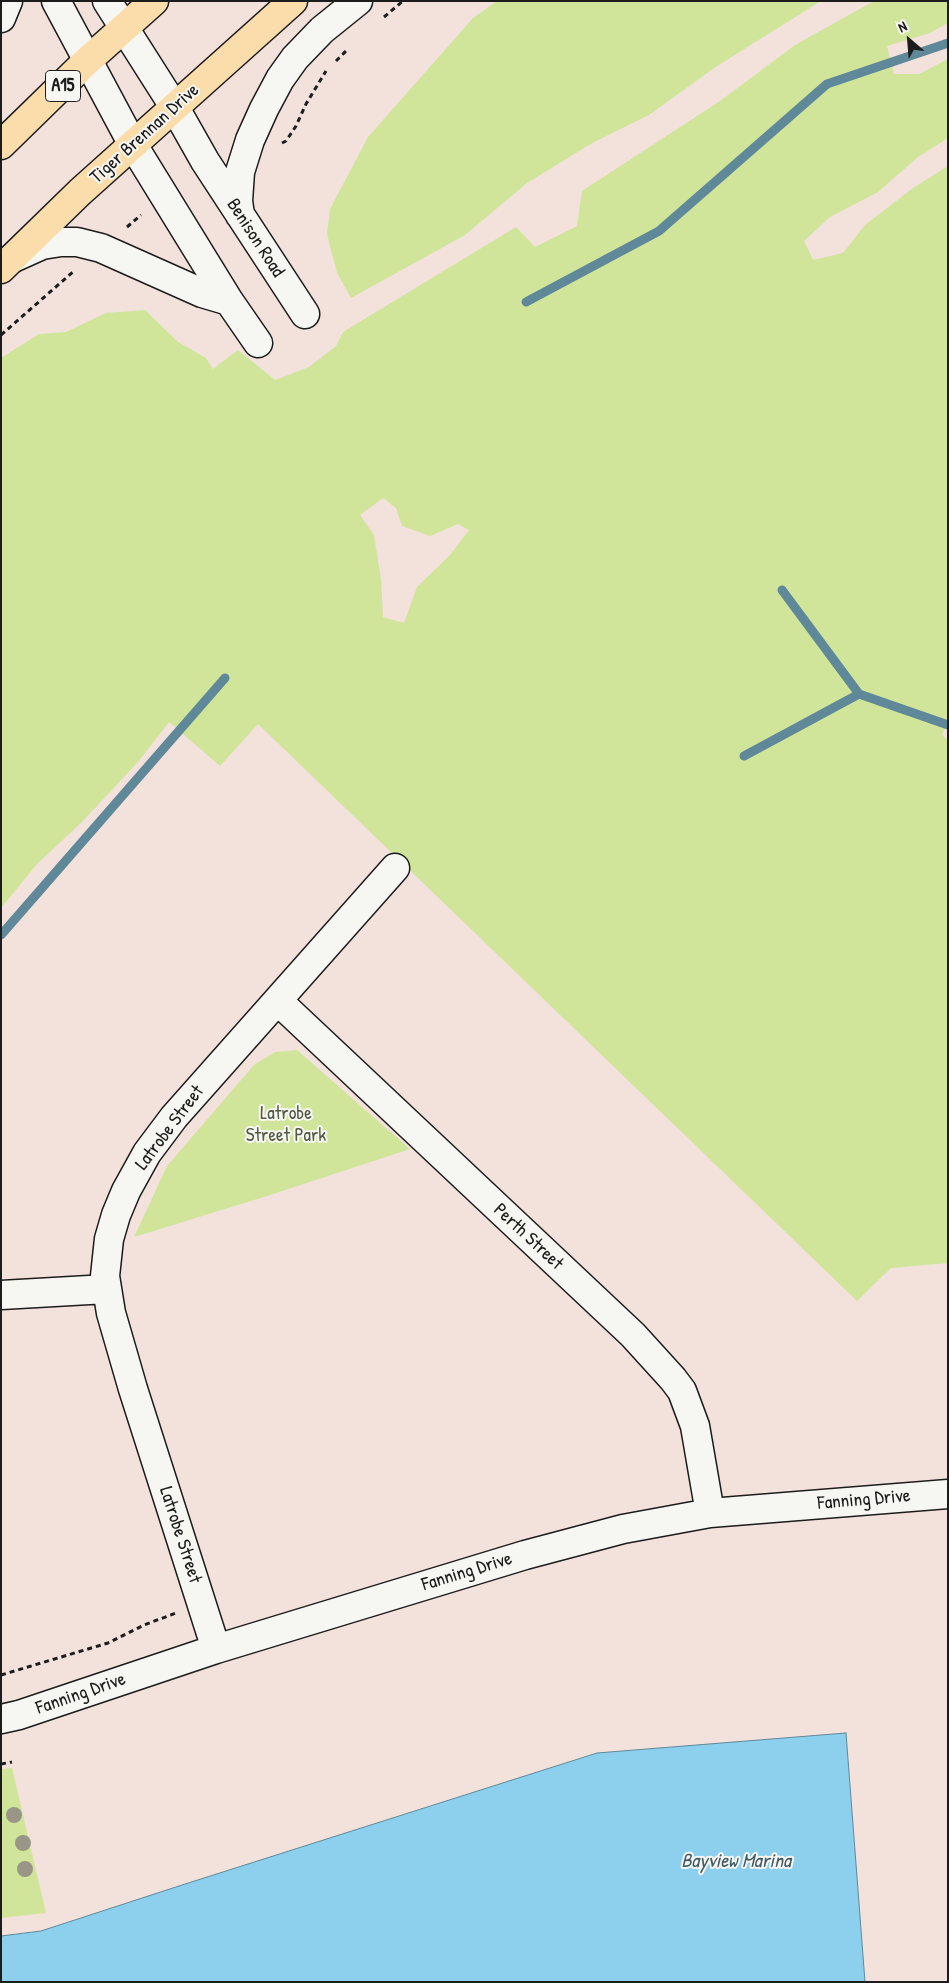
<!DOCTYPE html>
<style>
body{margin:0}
#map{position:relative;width:949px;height:1983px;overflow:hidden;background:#f3e1dc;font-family:"Patrick Hand",sans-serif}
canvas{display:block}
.frame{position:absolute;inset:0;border:2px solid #1c1c1c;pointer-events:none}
.north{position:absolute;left:884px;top:15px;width:50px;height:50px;-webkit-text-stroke:4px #f6f6f2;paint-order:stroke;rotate:333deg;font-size:14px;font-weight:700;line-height:20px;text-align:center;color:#1c1c1c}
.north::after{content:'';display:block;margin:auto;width:18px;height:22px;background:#1c1c1c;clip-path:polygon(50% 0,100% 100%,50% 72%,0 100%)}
</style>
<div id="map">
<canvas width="949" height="1983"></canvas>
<div class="frame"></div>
<div class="north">N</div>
</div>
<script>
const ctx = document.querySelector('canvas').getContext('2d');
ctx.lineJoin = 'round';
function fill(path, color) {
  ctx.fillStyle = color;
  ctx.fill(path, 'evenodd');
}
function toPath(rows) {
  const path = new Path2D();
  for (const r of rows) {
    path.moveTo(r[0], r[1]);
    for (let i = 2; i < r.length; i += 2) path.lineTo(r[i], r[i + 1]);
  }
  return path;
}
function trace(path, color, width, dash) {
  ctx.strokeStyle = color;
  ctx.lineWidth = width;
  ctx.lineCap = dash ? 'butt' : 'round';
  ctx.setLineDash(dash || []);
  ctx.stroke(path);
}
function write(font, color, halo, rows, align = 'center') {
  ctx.font = font + ' "Patrick Hand",sans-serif';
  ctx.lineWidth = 4;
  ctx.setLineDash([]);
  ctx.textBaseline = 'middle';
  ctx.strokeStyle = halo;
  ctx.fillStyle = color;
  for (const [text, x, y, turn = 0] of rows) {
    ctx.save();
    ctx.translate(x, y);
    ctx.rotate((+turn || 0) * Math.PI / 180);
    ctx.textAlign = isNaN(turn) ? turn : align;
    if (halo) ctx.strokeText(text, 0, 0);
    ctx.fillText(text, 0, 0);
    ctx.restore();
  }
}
const green = toPath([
 [497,1,821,1,714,68,649,115,594,142,527,183,465,235,351,298,337,273,327,234,330,209,368,137,473,18],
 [874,1,948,1,948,23,930,33,887,46,894,74,919,74,948,59,948,138,918,157,878,192,830,217,804,241,813,260,843,253,865,225,913,188,948,166,948,722,942,735,948,740,948,1263,891,1268,857,1301,258,724,220,766,169,722,138,762,81,823,37,864,1,908,1,358,39,334,66,332,106,313,145,310,178,342,206,358,213,369,238,350,275,380,309,367,336,346,343,332,516,227,535,247,577,226,582,191,720,101,795,45],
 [383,498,396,508,402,526,430,536,458,524,469,530,450,555,417,587,404,623,383,617,381,580,374,535,360,515],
 [297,1050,410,1149,267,1196,134,1237,167,1166,254,1065,275,1052],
 [12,1768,46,1913,1,1918,1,1769]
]);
const water = toPath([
 [846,1733,865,1982,1,1982,1,1936,41,1931,182,1885,597,1753,846,1733]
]);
const stream = toPath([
 [526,302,659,231,827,84,948,43],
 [782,590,859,694,948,725],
 [744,756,859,694],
 [1,935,225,678]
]);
const path = toPath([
 [384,17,403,1],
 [336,61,347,50],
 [282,143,286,141,296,126,306,104,326,71],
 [127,227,141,215],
 [1,335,74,271],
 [1,1675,108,1643,144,1625,176,1613],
 [1,1764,12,1762]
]);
const minor = toPath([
 [56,1,133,145,229,301,258,343],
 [107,1,175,108,205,161,305,314],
 [1,18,8,1],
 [240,215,238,201,240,172,250,140,264,109,280,79,295,58,322,30,358,1],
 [13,258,42,245,61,242,77,242,101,248,202,293,229,301],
 [278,1001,633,1335,673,1379,682,1391,695,1426,710,1513],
 [1,1295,107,1289],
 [216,1649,133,1389,111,1313,105,1276,109,1239,116,1215,126,1191,147,1153,174,1117,395,868],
 [1,1719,19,1715,216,1649,525,1555,623,1529,710,1513,948,1494]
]);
const major = toPath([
 [1,145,87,61,154,1],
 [1,269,80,192,293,1]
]);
const trees = [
 [14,1815],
 [23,1843],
 [25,1869]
];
const shields = [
 [63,86,35]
];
const shieldNames = [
 ["A15",63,86]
];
const streetNames = [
 ["Tiger Brennan Drive",145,134,-42],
 ["Benison Road",255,238,57],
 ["Latrobe Street",170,1128,-53],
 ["Perth Street",528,1237,43],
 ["Fanning Drive",864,1500,-5],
 ["Latrobe Street",180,1535,72],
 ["Fanning Drive",467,1572,-17],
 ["Fanning Drive",81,1694,-19]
];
const parkNames = [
 ["Latrobe",286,1114],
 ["Street Park",286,1136]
];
const waterNames = [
 ["Bayview Marina",736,1862]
];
fill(green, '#d0e59a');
fill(water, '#8cd0ed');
trace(water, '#5f8899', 1);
trace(stream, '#5f8899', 9);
trace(minor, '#1c1c1c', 31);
trace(major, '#1c1c1c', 31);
trace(path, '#1c1c1c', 3, [5, 4]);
trace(minor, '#f6f6f2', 28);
trace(major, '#faddab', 28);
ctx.fillStyle = '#9a9687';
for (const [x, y] of trees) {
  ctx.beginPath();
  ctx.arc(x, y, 8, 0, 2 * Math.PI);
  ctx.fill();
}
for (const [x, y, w] of shields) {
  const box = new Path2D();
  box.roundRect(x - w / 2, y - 15.5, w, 31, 4);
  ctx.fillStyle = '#f6f6f2';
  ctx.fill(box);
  trace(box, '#1c1c1c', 1);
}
write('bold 18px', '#1c1c1c', null, shieldNames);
write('19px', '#1c1c1c', '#f6f6f2', streetNames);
write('19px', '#525842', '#f6f6f2', parkNames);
write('italic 20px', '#435b65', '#f6f6f2', waterNames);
</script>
